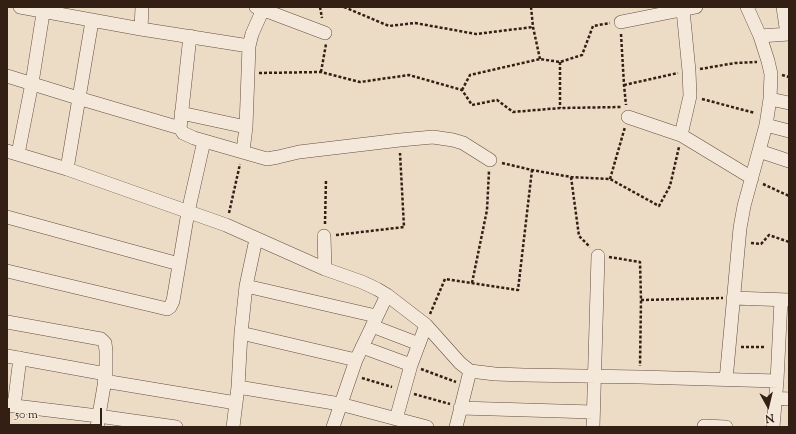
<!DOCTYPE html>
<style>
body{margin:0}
#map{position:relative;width:796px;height:434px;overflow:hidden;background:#eddcc5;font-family:"Sorts Mill Goudy",serif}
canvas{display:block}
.frame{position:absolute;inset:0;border:8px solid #341f15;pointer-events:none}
.north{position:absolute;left:748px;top:386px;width:40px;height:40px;-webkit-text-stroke:3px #f3e8d9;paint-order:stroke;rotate:172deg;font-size:11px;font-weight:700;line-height:16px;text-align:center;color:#341f15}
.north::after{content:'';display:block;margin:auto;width:14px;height:18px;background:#341f15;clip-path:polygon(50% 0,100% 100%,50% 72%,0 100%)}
.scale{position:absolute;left:8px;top:408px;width:94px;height:18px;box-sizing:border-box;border:2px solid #341f15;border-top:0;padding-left:5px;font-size:12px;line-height:14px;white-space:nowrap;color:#341f15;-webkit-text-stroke:3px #f3e8d9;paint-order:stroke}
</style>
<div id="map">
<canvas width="796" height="434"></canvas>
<div class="frame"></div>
<div class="north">N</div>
<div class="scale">50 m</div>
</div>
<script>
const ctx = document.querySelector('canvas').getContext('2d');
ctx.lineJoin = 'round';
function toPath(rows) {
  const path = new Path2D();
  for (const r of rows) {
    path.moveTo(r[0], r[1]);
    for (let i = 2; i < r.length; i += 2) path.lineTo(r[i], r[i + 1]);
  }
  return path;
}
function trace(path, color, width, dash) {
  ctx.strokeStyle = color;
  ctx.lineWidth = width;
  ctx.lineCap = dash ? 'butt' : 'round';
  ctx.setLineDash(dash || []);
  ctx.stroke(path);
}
const path = toPath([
 [320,7,322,18],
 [344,7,389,26,415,23,476,34,533,27],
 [531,7,533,27,540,59],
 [621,34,624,85,626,105],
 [560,62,560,108],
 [700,69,735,63,757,62],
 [321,72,326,44],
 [259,73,321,72,360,82,409,75,462,90,472,105,497,100,513,112,560,108,622,107],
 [782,75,789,77],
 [624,85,678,73],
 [462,90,470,75,540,59,560,62,582,55,593,26,610,23],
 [702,99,755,113],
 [502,163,532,170,571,177,610,179,659,206,670,186,679,147],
 [571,177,579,236,590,247],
 [610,179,625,127],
 [763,184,789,196],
 [229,213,240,164],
 [325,224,326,179],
 [336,235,404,227,400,153],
 [751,243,761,244,769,235,789,242],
 [609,257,640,262,641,300,640,366],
 [472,283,487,210,489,171],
 [641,300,723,298],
 [430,314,445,279,518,290,532,170],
 [741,347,766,347],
 [421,369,456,382],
 [362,378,392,387],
 [414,394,450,404]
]);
const street = toPath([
 [20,7,141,29,249,46],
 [256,7,325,33],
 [783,7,787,34],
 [621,22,696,7],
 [141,29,142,7],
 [760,36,789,34],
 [7,76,78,98,180,128,183,133,194,138,267,159,278,157,299,152,400,140,433,137,453,140,463,143,490,160],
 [770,99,789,103],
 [181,113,246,127],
 [628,117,681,135,752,178],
 [766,125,789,131],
 [180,128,190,36],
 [681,135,690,96,689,71,683,10],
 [7,151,67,169,226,225,325,269,362,282,377,289,387,295,426,325,460,363,470,371,495,374,524,375,640,377,777,381],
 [243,151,246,127,249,46,252,34,264,7],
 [759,151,789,161],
 [18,154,32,83,44,7],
 [67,169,92,21],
 [7,217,179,264],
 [324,236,325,269],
 [7,271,163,308,167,309,170,307,173,301,188,212,204,141],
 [246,286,376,316],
 [733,298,789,300],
 [7,322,101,339,105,343,106,351,106,374,97,427],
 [372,326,419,344],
 [241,333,356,360],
 [362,347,411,365],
 [7,356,106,374],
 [726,380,740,228,744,206,766,125,770,99,771,74,768,61,760,36,747,7],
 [104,381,236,403],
 [238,387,340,404,427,427],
 [775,398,789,399],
 [7,405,98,416,176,427],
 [14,406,20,358],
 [460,408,593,412],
 [396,419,411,365,426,325],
 [704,426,726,427],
 [233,427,238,387,241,333,246,286,256,239],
 [333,427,356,360,387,295],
 [456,427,470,371],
 [593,427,598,256],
 [773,427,777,381,781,300]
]);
trace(street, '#624e41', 14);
trace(path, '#341f15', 2.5, [3, 2]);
trace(street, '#f3e8d9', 13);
</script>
